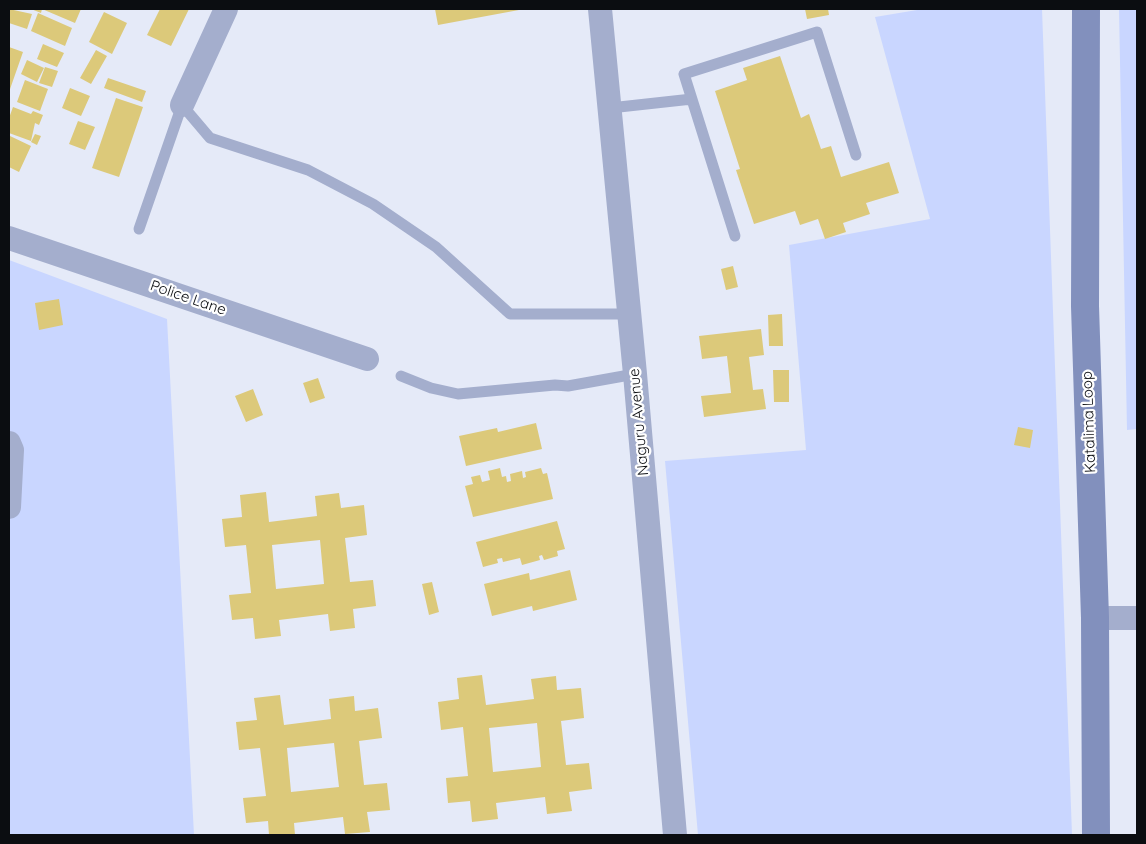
<!DOCTYPE html>
<style>
body{margin:0}
#map{position:relative;width:1146px;height:844px;overflow:hidden;background:#e5eaf8;font-family:Quicksand,sans-serif}
canvas{display:block}
.frame{position:absolute;inset:0;border:10px solid #0b0d11;pointer-events:none}
</style>
<div id="map">
<canvas width="1146" height="844"></canvas>
<div class="frame"></div>
</div>
<script>
const ctx = document.querySelector('canvas').getContext('2d');
ctx.lineJoin = 'round';
function fill(path, color) {
  ctx.fillStyle = color;
  ctx.fill(path, 'evenodd');
}
function toPath(rows) {
  const path = new Path2D();
  for (const r of rows) {
    path.moveTo(r[0], r[1]);
    for (let i = 2; i < r.length; i += 2) path.lineTo(r[i], r[i + 1]);
  }
  return path;
}
function trace(path, color, width, dash) {
  ctx.strokeStyle = color;
  ctx.lineWidth = width;
  ctx.lineCap = dash ? 'butt' : 'round';
  ctx.setLineDash(dash || []);
  ctx.stroke(path);
}
function write(font, color, halo, rows, align = 'center') {
  ctx.font = font + ' Quicksand,sans-serif';
  ctx.lineWidth = 4.5;
  ctx.setLineDash([]);
  ctx.textBaseline = 'middle';
  ctx.strokeStyle = halo;
  ctx.fillStyle = color;
  for (const [text, x, y, turn = 0] of rows) {
    ctx.save();
    ctx.translate(x, y);
    ctx.rotate((+turn || 0) * Math.PI / 180);
    ctx.textAlign = isNaN(turn) ? turn : align;
    if (halo) ctx.strokeText(text, 0, 0);
    ctx.fillText(text, 0, 0);
    ctx.restore();
  }
}
const green = toPath([
 [923,9,1042,9,1072,835,698,835,665,461,806,450,789,245,930,219,875,17],
 [1119,9,1137,9,1137,429,1127,430],
 [9,260,167,319,194,835,9,835]
]);
const building = toPath([
 [9,9,32,14,27,29,9,23],
 [31,9,81,9,75,23,42,9,41,13],
 [160,9,189,9,171,46,147,35],
 [435,9,519,9,519,10,438,25],
 [805,9,828,9,829,15,807,19],
 [104,12,127,23,112,54,89,42],
 [38,13,72,28,65,46,31,31],
 [43,44,64,53,57,67,37,59],
 [9,47,23,52,9,92],
 [96,50,107,56,91,84,80,78],
 [780,56,801,118,809,114,821,149,831,146,841,177,889,162,899,193,866,203,870,214,843,223,846,232,825,239,818,219,800,225,795,211,754,224,736,170,740,169,715,91,747,80,743,68],
 [27,60,44,68,37,82,21,74],
 [45,67,58,71,52,87,39,83],
 [108,78,146,91,142,102,104,88],
 [25,80,48,89,40,111,17,102],
 [70,88,90,96,81,116,62,108],
 [116,98,143,107,119,177,92,168],
 [13,107,31,114,33,111,43,115,39,125,35,123,31,141,9,133,9,118],
 [78,121,95,127,85,150,69,144],
 [35,134,41,136,37,145,31,142],
 [10,136,31,146,19,172,9,167],
 [733,266,738,287,726,290,721,269],
 [59,299,63,325,39,330,35,303],
 [782,314,783,346,769,346,768,315],
 [761,329,764,355,749,357,753,390,763,389,766,409,704,417,701,396,731,393,727,356,702,359,699,336],
 [773,370,789,370,789,402,774,402],
 [318,378,325,398,310,403,303,383],
 [253,389,263,415,246,422,235,396],
 [536,423,542,449,466,466,459,436,497,428,498,432],
 [1018,427,1033,430,1030,448,1014,445],
 [500,468,502,477,506,476,507,482,511,481,510,474,522,471,523,478,526,477,525,472,541,468,543,474,547,473,553,499,473,517,465,486,473,484,471,477,480,475,482,482,490,480,488,471],
 [266,492,269,522,317,516,315,496,339,493,341,508,364,505,367,535,345,538,350,582,373,580,376,606,353,609,355,628,330,631,328,614,279,620,281,636,255,639,253,618,232,620,229,595,251,593,246,545,225,547,222,519,242,517,240,495],
 [320,540,324,584,276,589,272,545],
 [557,521,565,549,557,551,558,556,544,560,542,555,539,556,540,560,522,565,520,558,503,562,502,558,497,559,498,563,483,567,476,542],
 [570,570,577,600,533,611,532,606,492,616,484,584,529,573,530,580],
 [432,582,439,612,429,615,422,584],
 [482,675,486,705,534,699,531,679,556,676,557,690,581,688,584,718,561,721,566,765,589,763,592,789,569,792,572,811,547,814,545,797,496,803,498,819,472,822,470,801,448,803,446,778,468,776,463,727,441,730,438,702,459,699,457,678],
 [537,723,541,767,493,772,489,728],
 [280,695,284,725,331,719,329,699,354,696,355,711,378,708,382,738,359,741,364,785,387,783,390,810,367,812,370,832,345,834,343,817,294,823,295,835,269,835,268,821,246,823,243,798,266,796,260,748,239,750,236,722,257,720,254,698],
 [334,743,339,787,291,792,287,748]
]);
const lane = toPath([
 [182,105,210,138,308,170,373,204,436,247,510,314,629,314],
 [610,108,692,99],
 [139,229,182,105],
 [735,236,684,74,817,32,856,155],
 [401,376,431,388,458,394,555,385,568,386,635,374]
]);
const street = toPath([
 [600,9,635,374,675,835],
 [182,105,226,9],
 [9,238,367,359],
 [9,443,12,450,9,507],
 [1095,618,1137,618]
]);
const secondary = toPath([
 [1086,9,1085,306,1095,618,1096,835]
]);
const streetNames = [
 ["Police Lane",188,298,19],
 ["Naguru Avenue",639,422,-95],
 ["Katalima Loop",1089,422,-92]
];
fill(green, '#c9d6ff');
fill(building, '#dcc97a');
trace(lane, '#a4aecd', 11);
trace(street, '#a4aecd', 24);
trace(secondary, '#8290bd', 28);
write('15px', '#0b0d11', '#fff', streetNames);
</script>
